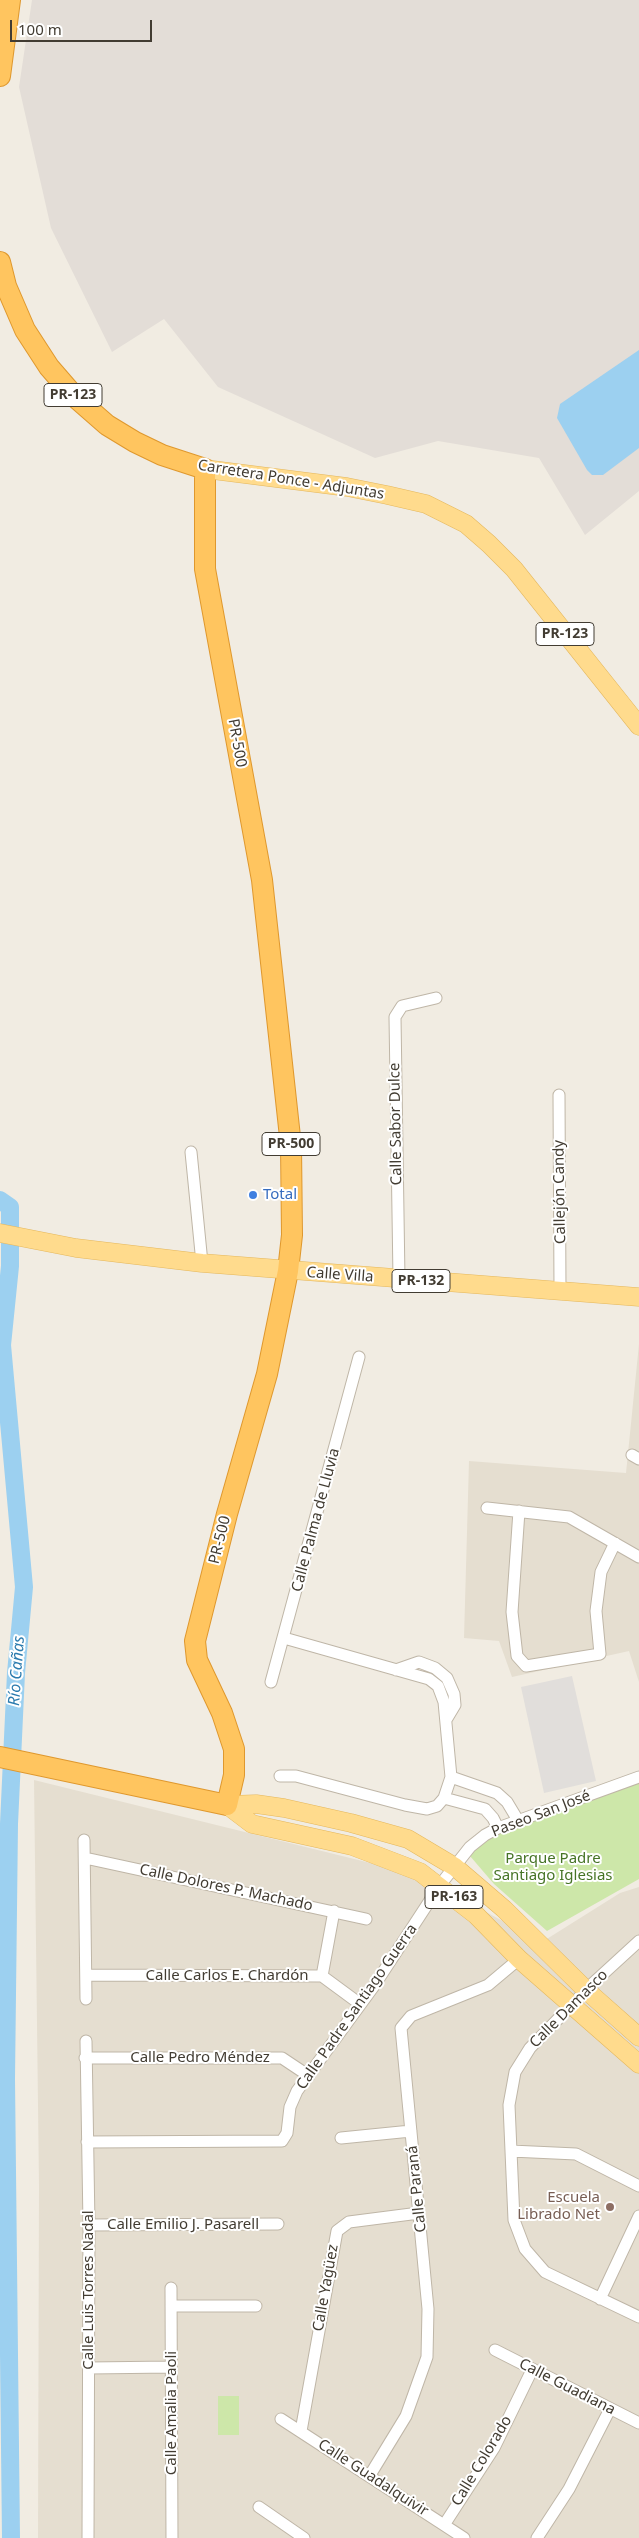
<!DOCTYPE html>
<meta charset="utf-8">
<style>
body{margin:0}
#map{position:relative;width:639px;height:2538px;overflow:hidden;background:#f1ece2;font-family:"Noto Sans",sans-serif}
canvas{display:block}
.scale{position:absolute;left:10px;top:20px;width:142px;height:22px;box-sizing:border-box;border:2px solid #423c32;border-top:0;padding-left:6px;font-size:15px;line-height:18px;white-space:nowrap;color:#423c32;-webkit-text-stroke:4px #fff;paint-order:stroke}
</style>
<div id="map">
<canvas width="639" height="2538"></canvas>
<div class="scale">100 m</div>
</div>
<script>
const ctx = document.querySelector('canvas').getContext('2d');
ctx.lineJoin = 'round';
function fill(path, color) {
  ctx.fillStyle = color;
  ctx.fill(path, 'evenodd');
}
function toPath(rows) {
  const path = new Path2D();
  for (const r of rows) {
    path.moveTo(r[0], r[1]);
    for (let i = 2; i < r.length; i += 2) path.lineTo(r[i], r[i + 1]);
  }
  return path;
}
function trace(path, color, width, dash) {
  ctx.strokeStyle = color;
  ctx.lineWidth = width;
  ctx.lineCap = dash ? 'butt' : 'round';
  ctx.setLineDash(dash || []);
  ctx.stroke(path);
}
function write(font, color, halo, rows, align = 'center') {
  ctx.font = font + ' "Noto Sans",sans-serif';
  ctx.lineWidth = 4;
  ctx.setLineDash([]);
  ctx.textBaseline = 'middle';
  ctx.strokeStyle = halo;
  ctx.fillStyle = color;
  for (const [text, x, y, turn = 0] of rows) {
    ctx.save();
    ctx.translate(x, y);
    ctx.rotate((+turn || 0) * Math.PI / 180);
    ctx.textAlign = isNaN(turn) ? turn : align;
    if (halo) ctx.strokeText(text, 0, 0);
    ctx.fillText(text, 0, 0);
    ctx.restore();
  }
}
const residential = toPath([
 [639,1344,639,1682,629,1651,512,1677,499,1641,464,1638,469,1461,626,1473],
 [34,1780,415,1874,542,1942,620,1893,639,1887,639,2538,38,2538,39,2186]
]);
const industrial = toPath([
 [32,0,639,0,639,491,585,535,539,458,438,441,375,458,218,387,164,319,112,352,51,228,19,87]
]);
const green = toPath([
 [639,1780,639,1879,547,1931,494,1884,470,1856,472,1849,486,1837],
 [218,2396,239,2396,239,2435,218,2435]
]);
const parking = toPath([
 [572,1676,596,1781,544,1793,521,1687]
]);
const water = toPath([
 [639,350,639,448,603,475,592,475,587,470,557,418,560,404]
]);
const river = toPath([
 [0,1200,10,1207,10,1266,2,1345,24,1587,16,1673,9,1824,6,2079,11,2538]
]);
const street = toPath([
 [559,1095,560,1290],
 [191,1152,202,1263],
 [399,1279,395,1017,402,1006,436,998],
 [632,1455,639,1459],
 [487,1508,569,1517,639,1557],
 [519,1511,512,1612,517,1656,526,1666,600,1654,596,1611,601,1572,615,1543],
 [396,1670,419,1662,435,1668,447,1678,454,1694,455,1705,446,1720],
 [271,1682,359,1357],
 [280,1776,296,1776,405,1805,427,1809,437,1806,444,1798,451,1777,444,1702,438,1686,429,1679,284,1638],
 [451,1777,497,1793,507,1802,519,1822],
 [444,1798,485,1809,493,1818,498,1828],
 [84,1840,86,1999],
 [85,1858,366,1919],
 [639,1941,591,1985,530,2048,515,2072,509,2105,514,2220,525,2249,545,2272,639,2317],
 [86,1975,322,1976,360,2004],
 [322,1976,334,1911],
 [86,2041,89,2225,88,2538],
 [85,2058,282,2058,309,2076],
 [341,2138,411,2131],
 [87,2142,282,2141,287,2133,290,2107,297,2091,374,1986,440,1885,470,1847,485,1835,498,1828,639,1777],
 [511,2151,576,2154,639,2186],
 [89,2225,278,2224],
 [171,2288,172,2538],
 [600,2299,639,2216],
 [171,2306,256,2306],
 [495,2350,639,2423],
 [89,2368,171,2367],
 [281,2419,464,2538],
 [301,2431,337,2231,349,2222,419,2213],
 [370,2475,406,2416,427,2357,428,2309,401,2028,411,2016,488,1985,519,1959],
 [259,2507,304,2538],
 [444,2525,494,2448,532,2370],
 [537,2538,569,2489,610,2409]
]);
const primary = toPath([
 [205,469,347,487,387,495,426,504,466,524,489,544,514,569,639,726],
 [0,1233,76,1248,202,1263,639,1297],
 [227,1805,252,1824,352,1846,420,1872,476,1915,519,1959,639,2064],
 [227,1805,256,1804,284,1808,351,1823,408,1839,455,1867,504,1909,586,1990,639,2037]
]);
const highway = toPath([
 [0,76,10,0],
 [0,262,6,286,25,330,49,367,75,397,107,425,135,442,162,455,205,469,205,569,262,880,291,1146,292,1235,288,1271,267,1374,227,1514,195,1641,197,1660,222,1713,234,1749,234,1775,227,1805,0,1757]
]);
const markers = [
 [253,1195,5,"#3f7fe0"],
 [610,2207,5,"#8d6e63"]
];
const shields = [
 [73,395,58],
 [565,634,58],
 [291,1144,58],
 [421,1281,58],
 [454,1897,58]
];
const shieldNames = [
 ["PR-123",73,395],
 ["PR-123",565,634],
 ["PR-500",291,1144],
 ["PR-132",421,1281],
 ["PR-163",454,1897]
];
const streetNames = [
 ["Carretera Ponce - Adjuntas",291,480,9],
 ["PR-500",237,743,80],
 ["Calle Sabor Dulce",396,1124,-91],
 ["Callejón Candy",560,1192,-91],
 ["Calle Villa",340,1275,4],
 ["Calle Palma de Lluvia",316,1520,-75],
 ["PR-500",220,1540,-76],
 ["Paseo San José",541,1814,-21],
 ["Calle Dolores P. Machado",226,1888,12],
 ["Calle Carlos E. Chardón",227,1976],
 ["Calle Padre Santiago Guerra",357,2007,-55],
 ["Calle Damasco",569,2009,-45],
 ["Calle Pedro Méndez",200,2058],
 ["Calle Paraná",417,2189,-96],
 ["Calle Emilio J. Pasarell",183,2225],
 ["Calle Yagüez",326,2288,-80],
 ["Calle Luis Torres Nadal",89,2290,-90],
 ["Calle Guadiana",567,2387,27],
 ["Calle Amalia Paoli",172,2413,-90],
 ["Calle Colorado",482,2461,-59],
 ["Calle Guadalquivir",373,2478,33]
];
const shopNames = [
 ["Total",263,1195]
];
const parkNames = [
 ["Parque Padre",553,1859],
 ["Santiago Iglesias",553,1876]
];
const educationNames = [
 ["Escuela",600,2198],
 ["Librado Net",600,2215]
];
const waterNames = [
 ["Río Cañas",17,1671,-86]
];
fill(residential, '#e5ded0');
fill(industrial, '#e3ddd7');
fill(green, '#cde7a9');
fill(parking, '#e1dedb');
fill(water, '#9cd0f0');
trace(river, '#9cd0f0', 18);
trace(street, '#bfb6a7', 13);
trace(primary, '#e4b75d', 19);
trace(highway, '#df982e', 22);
trace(street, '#fff', 11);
trace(primary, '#ffdb8d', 18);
trace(highway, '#ffc55f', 20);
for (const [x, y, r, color] of markers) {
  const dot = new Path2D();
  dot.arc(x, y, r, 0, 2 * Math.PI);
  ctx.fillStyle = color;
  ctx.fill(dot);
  trace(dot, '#fff', 2);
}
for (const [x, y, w] of shields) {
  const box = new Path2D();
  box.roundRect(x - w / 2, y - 11.5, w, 23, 4);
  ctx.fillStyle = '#fff';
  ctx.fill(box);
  trace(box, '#423c32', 1);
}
write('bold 14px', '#423c32', null, shieldNames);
write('15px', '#423c32', '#fff', streetNames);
write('15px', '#366cbe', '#fff', shopNames, 'left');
write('15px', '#467426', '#fff', parkNames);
write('15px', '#785e54', '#fff', educationNames, 'right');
write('italic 16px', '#2b7bae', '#fff', waterNames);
</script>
